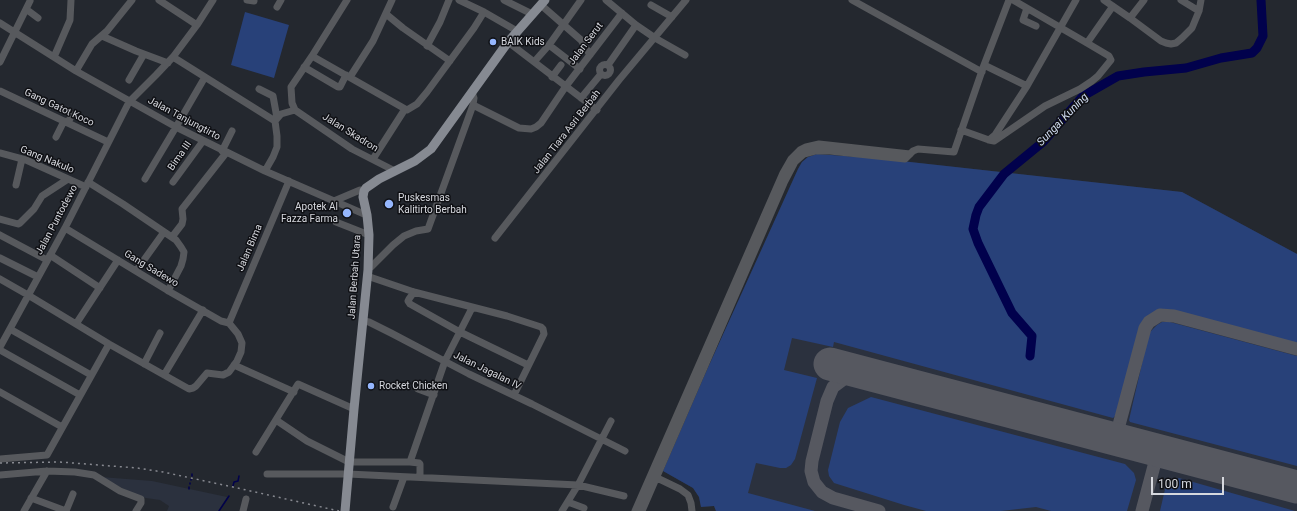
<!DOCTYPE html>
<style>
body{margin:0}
#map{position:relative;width:1297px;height:511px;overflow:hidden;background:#24282f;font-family:Roboto,sans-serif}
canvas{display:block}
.scale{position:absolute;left:1151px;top:477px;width:73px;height:18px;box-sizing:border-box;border:2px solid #d6d8de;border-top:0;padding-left:5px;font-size:12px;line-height:14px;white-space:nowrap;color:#d6d8de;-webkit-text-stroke:3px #0f1014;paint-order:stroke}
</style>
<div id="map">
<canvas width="1297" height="511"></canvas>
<div class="scale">100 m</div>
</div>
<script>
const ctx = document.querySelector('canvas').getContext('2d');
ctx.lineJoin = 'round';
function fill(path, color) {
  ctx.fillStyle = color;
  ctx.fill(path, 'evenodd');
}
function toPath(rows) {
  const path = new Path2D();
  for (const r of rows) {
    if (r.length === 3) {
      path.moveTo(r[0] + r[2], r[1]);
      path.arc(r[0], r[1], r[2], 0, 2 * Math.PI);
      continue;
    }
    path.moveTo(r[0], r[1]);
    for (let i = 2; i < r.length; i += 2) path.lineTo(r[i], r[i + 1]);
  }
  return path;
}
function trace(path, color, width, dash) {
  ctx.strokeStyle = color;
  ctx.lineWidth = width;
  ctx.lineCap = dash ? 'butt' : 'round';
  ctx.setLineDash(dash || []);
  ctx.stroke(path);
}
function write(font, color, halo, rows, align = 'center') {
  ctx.font = font + ' Roboto,sans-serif';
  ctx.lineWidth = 3;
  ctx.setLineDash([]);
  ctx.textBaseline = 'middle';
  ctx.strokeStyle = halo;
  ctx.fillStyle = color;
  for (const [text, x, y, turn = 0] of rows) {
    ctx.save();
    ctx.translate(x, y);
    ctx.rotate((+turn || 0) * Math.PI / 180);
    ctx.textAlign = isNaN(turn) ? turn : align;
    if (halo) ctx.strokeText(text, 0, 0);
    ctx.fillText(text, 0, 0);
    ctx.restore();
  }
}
const built = toPath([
 [808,157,874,158,1173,191,1182,192,1297,254,1297,511,716,511,714,506,701,507,699,497,693,488,663,471,706,372,798,169,802,162],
 [101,477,152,481,227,497,218,511,167,511,169,506,160,500,139,497]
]);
const green = toPath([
 [245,12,289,25,274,78,231,65],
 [817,154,874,158,1182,192,1297,254,1297,344,1171,310,1158,312,1149,317,1142,324,1138,332,1116,415,1113,418,834,342,833,347,792,338,784,370,817,378,795,459,791,465,786,468,780,468,756,463,748,493,815,511,716,511,714,506,701,507,699,497,693,488,663,471,706,372,798,169,802,162,808,157],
 [1162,322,1170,322,1297,356,1297,466,1130,422,1129,420,1149,333,1157,325],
 [871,397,1125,464,1134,473,1136,480,1127,511,1051,511,1036,507,1001,511,926,511,904,505,834,483,829,476,828,470,840,422,848,408],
 [1179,478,1295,511,1160,511,1166,485,1172,481]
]);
const stream = toPath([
 [192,476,192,474],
 [191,480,191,479],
 [190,484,190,483],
 [233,486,234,482,238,481,239,476],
 [189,489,189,487],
 [219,511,229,496]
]);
const river = toPath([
 [1030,356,1032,336,1012,313,978,243,973,229,976,215,979,207,1004,174,1043,142,1083,96,1118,76,1144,72,1186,68,1221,58,1252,53,1257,48,1263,36,1261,0]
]);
const taxiway = toPath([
 [873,375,856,374,845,378,833,387,827,401,812,461,811,471,814,482,822,492,833,498,879,511],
 [1119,425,1121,436,1128,443],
 [1103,436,1113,434,1119,425,1145,328,1149,322,1160,315,1174,316,1297,349],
 [1144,447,1149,451,1154,457,1154,466],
 [1142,511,1154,466,1157,460,1160,456,1171,454]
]);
const runway = toPath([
 [830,364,1297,487]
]);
const minor = toPath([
 [159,0,197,25],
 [247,0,254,1],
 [459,0,484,12,517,31],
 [504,0,532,14],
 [606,0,636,25,655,38,685,55],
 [852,0,982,72],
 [1104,0,1130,18,1161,41,1166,43,1171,44,1176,43,1182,38,1192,28,1199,11,1201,0],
 [1181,0,1199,11],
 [541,5,581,40,590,55],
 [651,5,672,17],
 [277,7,281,0],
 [1027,8,1023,20,1036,26],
 [26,9,38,18],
 [386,14,403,28,450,61],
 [1130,18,1144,0],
 [0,23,76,71,176,127,265,171,364,214,367,215],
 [102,36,136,51,168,63],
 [508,42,597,110],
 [1087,43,1113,6],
 [549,45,580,69],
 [427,46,440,22,449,0],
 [312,56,407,110,417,104,427,92,474,28,484,12],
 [54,57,70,20,71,0],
 [173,57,275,121],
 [0,62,30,1],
 [534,62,549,45,581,0],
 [605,70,5.5],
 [608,65,636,25],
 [984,65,1027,86],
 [304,67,338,87,340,87,346,75],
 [76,71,92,44,107,31,132,0],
 [350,77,373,41,392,0],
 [552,77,561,65],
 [129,80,144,54],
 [259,89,273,96,277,118],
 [0,91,108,142],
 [581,98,601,74],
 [473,105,519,128,531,129,536,127,541,123,566,86,622,13],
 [295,110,352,149,395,171],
 [68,123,72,114],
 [961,130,989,140,995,135,1027,86,1076,0],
 [56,137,64,121],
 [989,140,994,141,997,139,1045,106,1080,89,1092,81,1098,76,1111,60,1109,56,1087,43,1013,0],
 [222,151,232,131],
 [0,153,26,160,86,187],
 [373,159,405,109],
 [265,171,273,157,277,147,277,136,275,121,281,114,295,110,292,103,291,87,312,56,347,0],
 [145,179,176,127,205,77],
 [88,182,123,204,176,240,181,247,184,252,183,259,181,266,168,291],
 [173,182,203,141],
 [16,185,22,159],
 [334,201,360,190,364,191],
 [0,219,18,224,20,223,34,209,42,196,68,179],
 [336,222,369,235],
 [65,228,172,293,221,321,229,323],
 [0,235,47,260],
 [172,237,182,224,183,219,182,209,226,153],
 [495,238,619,80,686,0],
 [50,255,100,288],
 [0,258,38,277],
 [368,268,371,267,393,245,404,236,416,231,428,229,473,105,474,98,472,92],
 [136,271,164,232],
 [367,276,414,292,507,316,541,327,543,329,544,334,514,395],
 [0,279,28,295,109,344,189,389,193,388,196,386,207,373,223,375,229,372,237,361,241,352,242,343,238,334,229,323],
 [414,292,409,299,408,301,410,304,460,332,528,365],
 [364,321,369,322,391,333,469,374,532,404,625,451],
 [229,323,289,181],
 [76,324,118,260],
 [10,329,91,375],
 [0,347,65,228,129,102,156,75,173,57,197,25,213,0],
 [0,350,80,395],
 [144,364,160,333],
 [234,365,294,392],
 [164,375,203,310],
 [418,389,434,395],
 [0,392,62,427],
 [276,420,307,441,349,462,410,462,419,463,420,464,420,477],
 [256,452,298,384,354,409],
 [0,459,47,455,109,344],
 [410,462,445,361,472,308],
 [267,474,348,474,578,485,624,496],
 [0,475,47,471,75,472,94,475,120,491,141,499,141,503,136,511],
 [653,476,680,489,688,495,691,503,692,511],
 [31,498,66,511],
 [568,502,584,508],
 [393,507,404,477],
 [24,511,47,471],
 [66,511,73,494],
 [243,511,246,499],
 [562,511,578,485,611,421],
 [635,511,783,173,791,159,800,150,806,147,819,144,910,154],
 [642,511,784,183,795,162,804,154,815,151,830,151,905,159,913,151,918,149,954,152,984,65,1009,0]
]);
const major = toPath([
 [345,511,354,409,368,270,369,235,367,215,363,197,364,191,366,188,379,179,415,161,431,149,508,42,545,0]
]);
const rail = toPath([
 [0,463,60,462,137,468,163,472,233,487,339,511]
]);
const markers = [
 [493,42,4,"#95b6fd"],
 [389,204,5,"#95b6fd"],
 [347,213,5,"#95b6fd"],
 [371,386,4,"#95b6fd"]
];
const poiNames = [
 ["BAIK Kids",501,42],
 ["Puskesmas",398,198],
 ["Kalitirto Berbah",398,210],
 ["Apotek Al",338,207,"right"],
 ["Fazza Farma",338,219,"right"],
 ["Rocket Chicken",379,386]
];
const streetNames = [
 ["Jalan Serut",586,44,-53],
 ["Gang Gatot Koco",59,108,25],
 ["Jalan Tanjungtirto",184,119,28],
 ["Jalan Tiara Asri Berbah",567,132,-52],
 ["Jalan Skadron",350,133,32],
 ["Bima III",180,156,-55],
 ["Gang Nakulo",47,160,22],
 ["Jalan Puntodewo",57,220,-62],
 ["Jalan Bima",250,248,-67],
 ["Gang Sadewo",151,269,31],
 ["Jalan Berbah Utara",355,277,-86],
 ["Jalan Jagalan IV",487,371,26]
];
const waterNames = [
 ["Sungai Kuning",1063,120,-46]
];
fill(built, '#2b313e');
fill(green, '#284179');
trace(stream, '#01014c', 1.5);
trace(river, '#01014c', 9);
trace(taxiway, '#565860', 13);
trace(runway, '#565860', 33);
trace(minor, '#57595d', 7);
trace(major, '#868a92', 9);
trace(rail, '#878990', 1.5, [2, 4]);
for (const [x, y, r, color] of markers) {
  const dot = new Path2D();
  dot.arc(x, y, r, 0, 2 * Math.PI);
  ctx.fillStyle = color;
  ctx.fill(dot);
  trace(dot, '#0f1014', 1.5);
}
write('10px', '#d6d8de', '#0f1014', poiNames, 'left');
write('10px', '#d6d8de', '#0f1014', streetNames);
write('italic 11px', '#d2ddf2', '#0f1014', waterNames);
</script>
